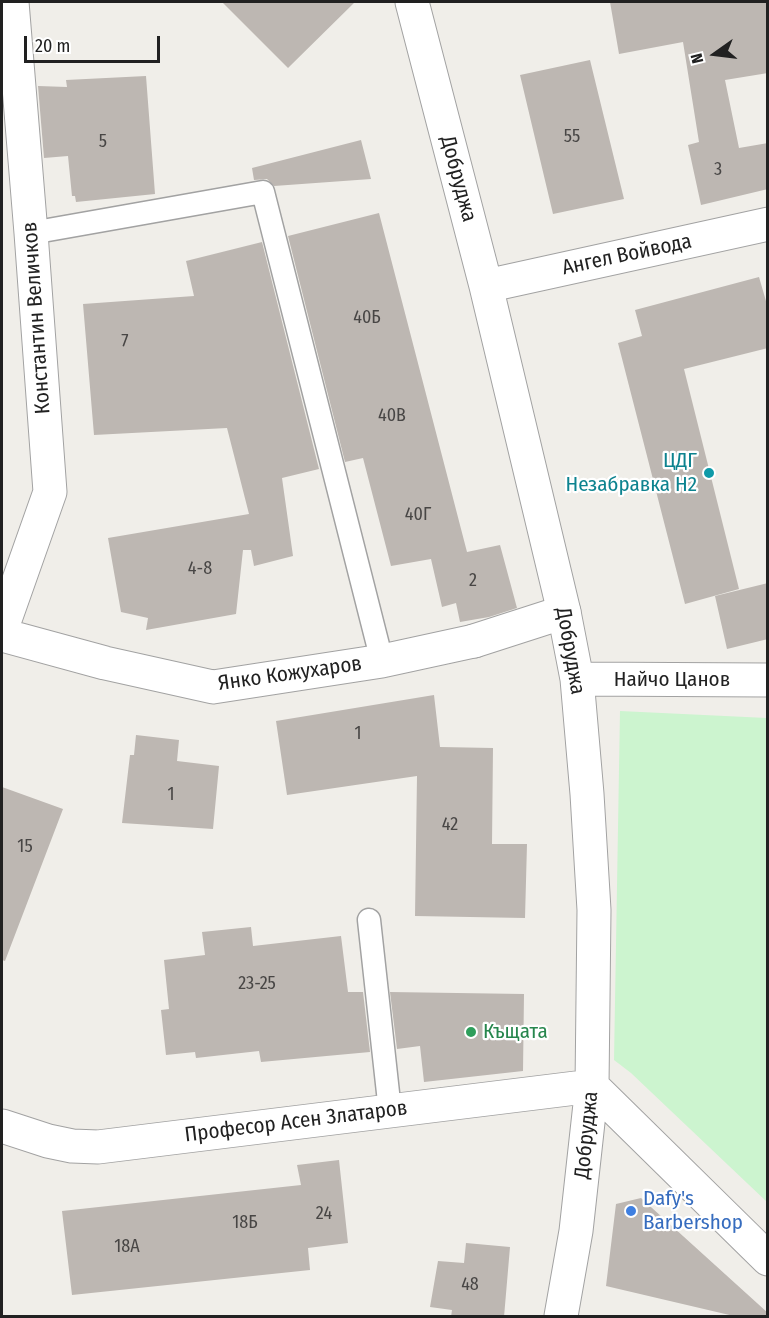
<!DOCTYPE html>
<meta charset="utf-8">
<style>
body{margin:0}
#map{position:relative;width:769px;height:1318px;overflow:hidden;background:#f0eee9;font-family:"Fira Sans Condensed",sans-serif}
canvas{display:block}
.frame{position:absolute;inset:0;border:3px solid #212121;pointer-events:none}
.north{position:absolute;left:685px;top:24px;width:60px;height:60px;-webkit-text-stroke:4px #fff;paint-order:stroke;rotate:256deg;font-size:16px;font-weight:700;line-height:24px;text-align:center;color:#212121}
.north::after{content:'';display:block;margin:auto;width:21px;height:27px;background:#212121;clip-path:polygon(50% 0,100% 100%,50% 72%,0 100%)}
.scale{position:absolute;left:24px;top:36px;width:136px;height:27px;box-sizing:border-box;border:3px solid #212121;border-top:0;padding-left:8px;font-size:18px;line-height:21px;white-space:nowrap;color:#212121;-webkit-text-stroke:4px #fff;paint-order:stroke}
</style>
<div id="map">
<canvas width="769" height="1318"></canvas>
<div class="frame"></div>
<div class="north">N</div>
<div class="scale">20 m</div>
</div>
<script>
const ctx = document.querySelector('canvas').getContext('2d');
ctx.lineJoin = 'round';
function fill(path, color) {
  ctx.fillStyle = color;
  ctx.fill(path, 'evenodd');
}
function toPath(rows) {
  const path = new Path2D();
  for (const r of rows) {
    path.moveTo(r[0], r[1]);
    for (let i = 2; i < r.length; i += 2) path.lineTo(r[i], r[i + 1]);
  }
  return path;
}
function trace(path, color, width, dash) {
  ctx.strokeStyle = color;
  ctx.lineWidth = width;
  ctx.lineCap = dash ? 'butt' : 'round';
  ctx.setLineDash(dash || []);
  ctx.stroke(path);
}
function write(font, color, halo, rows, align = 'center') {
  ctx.font = font + ' "Fira Sans Condensed",sans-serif';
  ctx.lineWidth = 4.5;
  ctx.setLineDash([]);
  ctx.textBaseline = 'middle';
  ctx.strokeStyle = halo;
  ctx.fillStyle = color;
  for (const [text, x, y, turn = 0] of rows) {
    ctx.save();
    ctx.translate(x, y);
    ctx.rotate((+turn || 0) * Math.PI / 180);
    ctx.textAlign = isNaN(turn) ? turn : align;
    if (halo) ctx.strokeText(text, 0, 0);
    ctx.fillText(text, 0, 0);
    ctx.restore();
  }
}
const park = toPath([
 [620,711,767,718,767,1202,631,1073,614,1060]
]);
const building = toPath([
 [222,2,355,2,288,68],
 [610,2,768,2,768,73,725,80,739,148,768,143,768,189,701,205,688,145,699,142,683,42,619,54],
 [590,60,624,199,553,214,520,75],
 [146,76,155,194,76,202,75,196,72,196,68,156,44,158,38,86,67,87,66,80],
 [361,140,371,179,274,186,267,179,254,180,252,168],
 [379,213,467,552,500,545,517,608,489,617,460,622,456,603,442,607,431,559,391,566,363,458,345,462,288,236],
 [262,242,319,469,282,478,293,556,254,566,251,550,243,550,236,614,146,630,148,618,121,612,108,538,249,514,227,428,94,435,83,304,194,296,186,261],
 [759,277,768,308,768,348,684,369,739,589,685,604,618,343,642,336,635,310],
 [768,583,768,639,727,649,715,596],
 [434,695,440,747,493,748,492,844,527,844,525,918,415,916,417,776,287,795,276,721],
 [136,735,179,740,177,761,219,766,213,829,122,823,130,755,134,755],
 [2,787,63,809,5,961,2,960],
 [251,927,253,946,341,936,348,992,363,992,370,1052,261,1062,259,1051,196,1058,195,1052,166,1055,161,1010,169,1009,164,960,205,955,202,932],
 [390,992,524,994,523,1071,424,1082,420,1046,397,1049],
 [339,1160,348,1243,308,1248,310,1270,72,1295,62,1211,301,1185,297,1165],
 [641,1198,768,1313,768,1317,738,1317,606,1286,616,1204],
 [466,1243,510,1247,504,1317,451,1317,452,1310,430,1307,438,1261,464,1263]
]);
const service = toPath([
 [31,233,263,192,382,661],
 [369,920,390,1111]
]);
const pedestrian = toPath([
 [474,641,564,612]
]);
const minor = toPath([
 [412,2,486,286,564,612,577,679,587,794,594,910,592,1086,576,1231,561,1316],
 [486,286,768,224],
 [2,628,50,492,31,233,12,2],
 [2,635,105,663,213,687,382,661,474,641],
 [577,679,768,680],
 [592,1086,768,1259],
 [2,1126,48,1141,72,1146,98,1147,592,1086]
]);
const markers = [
 [709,473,6,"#0f9aa8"],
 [471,1032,6,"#2e9e5b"],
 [631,1211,6,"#3f7fe0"]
];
const numberNames = [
 ["55",572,137],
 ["5",103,142],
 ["3",718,170],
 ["40Б",367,318],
 ["7",125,342],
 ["40В",392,416],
 ["40Г",418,515],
 ["4-8",200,569],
 ["2",473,581],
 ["1",358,734],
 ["1",171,795],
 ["42",450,825],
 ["15",25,847],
 ["23-25",257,984],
 ["24",324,1214],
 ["18Б",245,1223],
 ["18А",127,1247],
 ["48",470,1285]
];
const streetNames = [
 ["Добруджа",458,179,75],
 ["Ангел Войвода",627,255,-12],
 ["Константин Величков",37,318,-94],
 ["Добруджа",570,651,80],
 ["Янко Кожухаров",290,674,-8],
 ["Найчо Цанов",672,680],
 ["Професор Асен Златаров",296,1122,-7],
 ["Добруджа",587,1135,-84]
];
const cultureNames = [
 ["ЦДГ",697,461],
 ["Незабравка Н2",697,485]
];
const leisureNames = [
 ["Къщата",483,1032]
];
const shopNames = [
 ["Dafy's",643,1199],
 ["Barbershop",643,1223]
];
fill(park, '#ccf4cf');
fill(building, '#bdb7b2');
trace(service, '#a2a2a2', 25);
trace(pedestrian, '#a2a2a2', 35);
trace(minor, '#a2a2a2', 35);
trace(service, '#fff', 22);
trace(pedestrian, '#fff', 33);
trace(minor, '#fff', 33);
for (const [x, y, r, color] of markers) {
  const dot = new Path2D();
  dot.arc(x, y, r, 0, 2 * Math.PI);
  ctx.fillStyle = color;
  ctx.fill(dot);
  trace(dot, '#fff', 2);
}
write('18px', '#484645', null, numberNames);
write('21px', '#212121', '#fff', streetNames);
write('21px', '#0d838f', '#fff', cultureNames, 'right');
write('21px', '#27864d', '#fff', leisureNames, 'left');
write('21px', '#366cbe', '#fff', shopNames, 'left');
</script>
